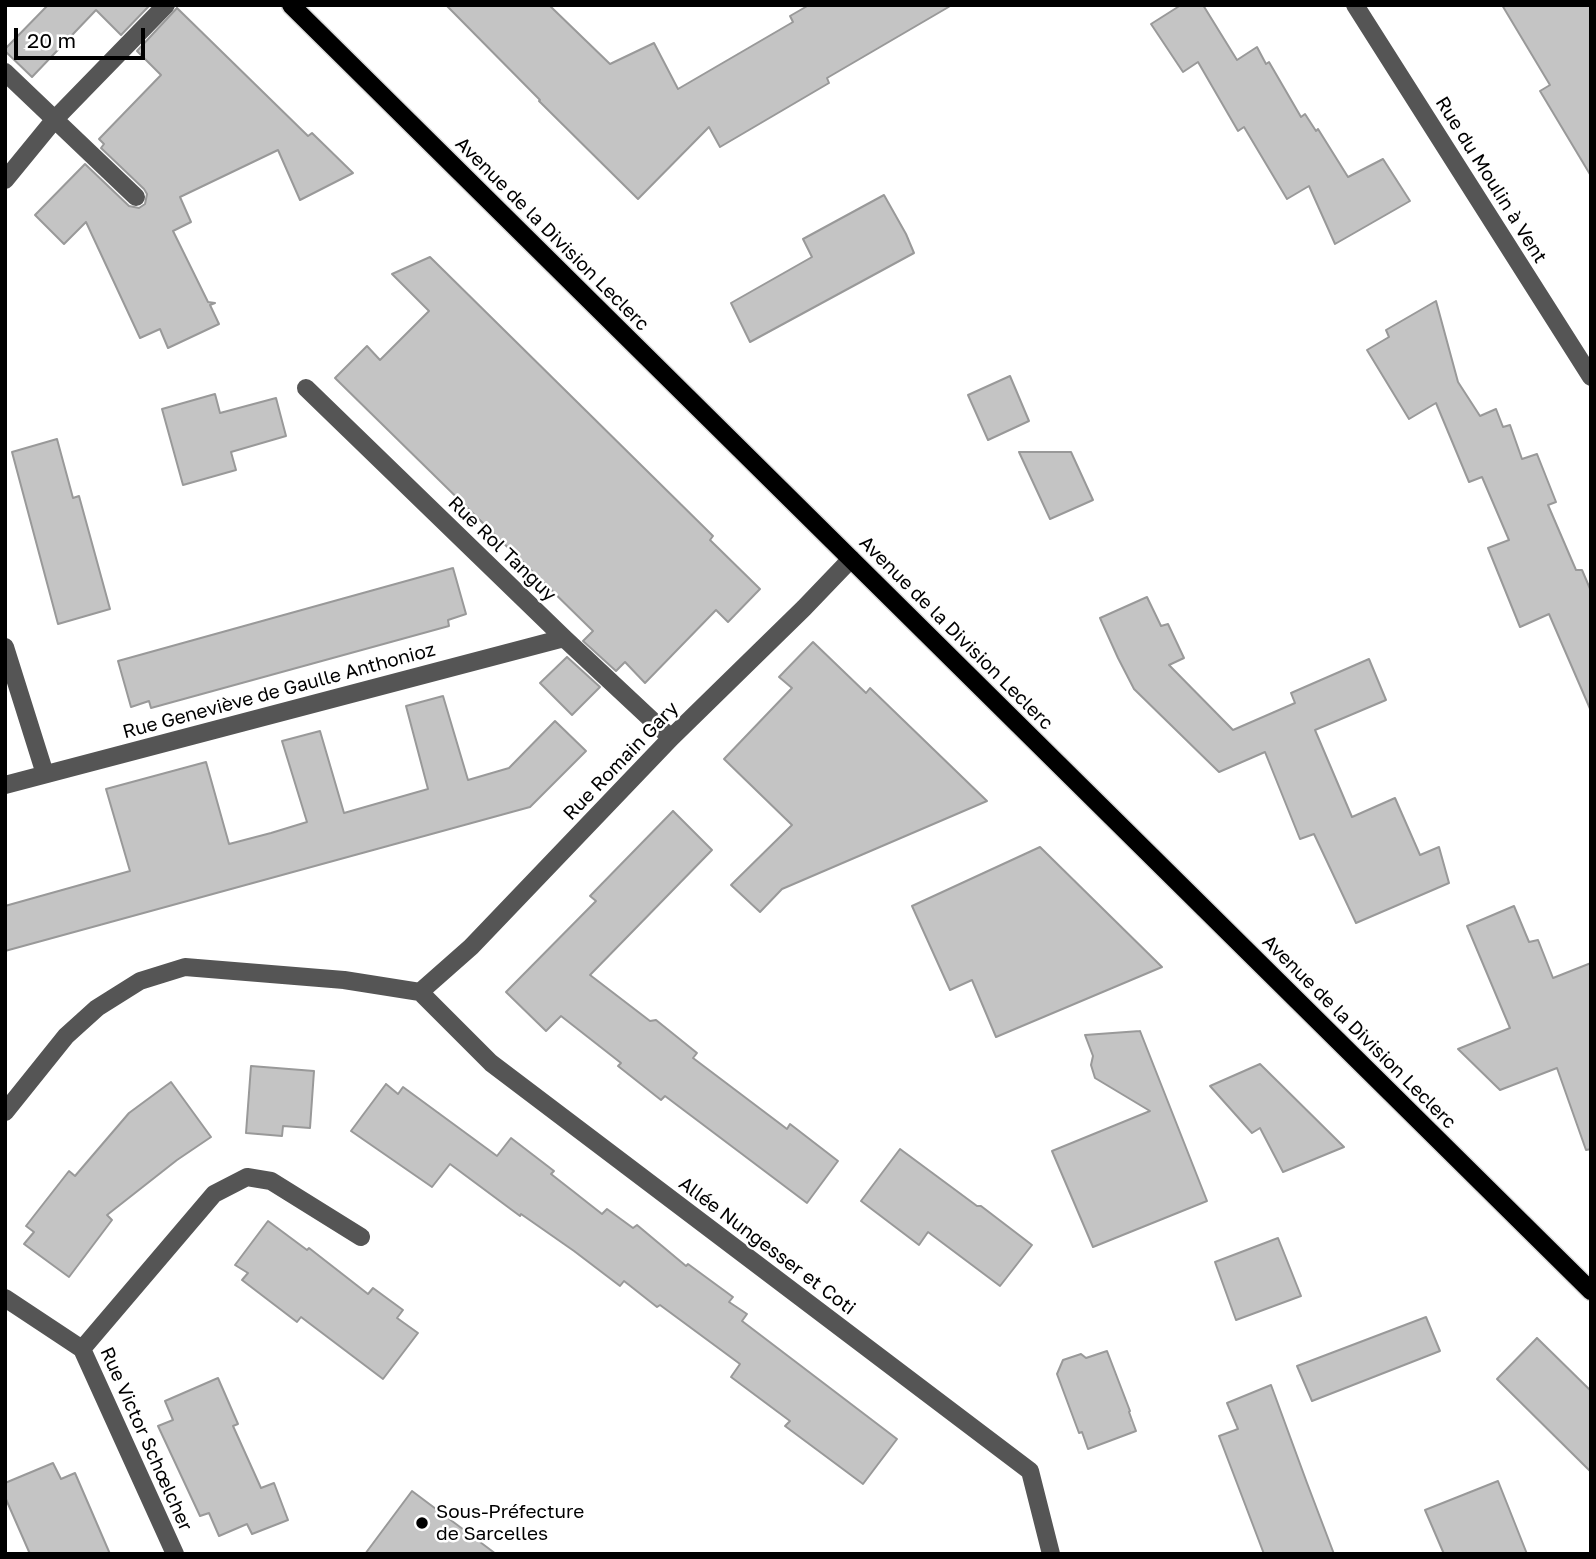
<!DOCTYPE html>
<meta charset="utf-8">
<style>
body{margin:0}
#map{position:relative;width:1596px;height:1559px;overflow:hidden;background:#fff;font-family:"Golos Text",sans-serif}
canvas{display:block}
.frame{position:absolute;inset:0;border:7px solid #000;pointer-events:none}
.scale{position:absolute;left:14px;top:28px;width:131px;height:32px;box-sizing:border-box;border:4px solid #000;border-top:0;padding-left:9px;font-size:21px;line-height:24px;white-space:nowrap;color:#000;-webkit-text-stroke:5px #fff;paint-order:stroke}
</style>
<div id="map">
<canvas width="1596" height="1559"></canvas>
<div class="frame"></div>
<div class="scale">20 m</div>
</div>
<script>
const ctx = document.querySelector('canvas').getContext('2d');
ctx.lineJoin = 'round';
function fill(path, color) {
  ctx.fillStyle = color;
  ctx.fill(path, 'evenodd');
}
function toPath(rows) {
  const path = new Path2D();
  for (const r of rows) {
    path.moveTo(r[0], r[1]);
    for (let i = 2; i < r.length; i += 2) path.lineTo(r[i], r[i + 1]);
  }
  return path;
}
function trace(path, color, width, dash) {
  ctx.strokeStyle = color;
  ctx.lineWidth = width;
  ctx.lineCap = dash ? 'butt' : 'round';
  ctx.setLineDash(dash || []);
  ctx.stroke(path);
}
function write(font, color, halo, rows, align = 'center') {
  ctx.font = font + ' "Golos Text",sans-serif';
  ctx.lineWidth = 5;
  ctx.setLineDash([]);
  ctx.textBaseline = 'middle';
  ctx.strokeStyle = halo;
  ctx.fillStyle = color;
  for (const [text, x, y, turn = 0] of rows) {
    ctx.save();
    ctx.translate(x, y);
    ctx.rotate((+turn || 0) * Math.PI / 180);
    ctx.textAlign = isNaN(turn) ? turn : align;
    if (halo) ctx.strokeText(text, 0, 0);
    ctx.fillText(text, 0, 0);
    ctx.restore();
  }
}
const building = toPath([
 [48,5,150,5,121,35,96,10,32,77,5,51,5,49,48,5],
 [446,5,549,5,610,64,654,43,678,89,793,22,790,16,809,5,952,5,827,78,829,83,720,147,709,127,638,199,539,101,540,100,446,5],
 [1181,5,1203,5,1237,60,1257,47,1266,64,1269,62,1301,117,1305,114,1316,131,1318,129,1348,177,1383,159,1410,201,1335,244,1309,186,1287,199,1244,127,1238,131,1198,62,1183,72,1151,24,1181,5],
 [1502,5,1591,5,1591,176,1540,91,1550,85,1502,5],
 [177,8,308,136,312,133,353,173,300,200,278,150,180,197,191,222,173,231,208,302,215,303,210,305,219,324,168,348,160,329,140,338,86,222,64,244,35,215,85,164,129,206,139,208,145,204,147,194,144,189,101,148,104,144,99,139,161,75,137,51,177,8],
 [884,195,906,234,914,253,750,342,731,303,812,257,803,239,884,195],
 [430,257,713,536,710,540,760,589,728,622,716,610,645,683,625,662,616,671,583,641,593,631,335,378,367,346,380,360,429,311,392,274,430,257],
 [1436,301,1458,382,1480,416,1496,409,1503,427,1510,425,1522,459,1537,454,1556,502,1548,505,1576,570,1582,570,1591,591,1591,711,1549,614,1520,627,1488,548,1509,540,1482,477,1469,482,1436,403,1409,419,1367,350,1389,337,1386,330,1436,301],
 [1010,376,1029,421,988,440,968,395,1010,376],
 [215,394,220,413,276,398,286,436,231,452,236,470,183,485,162,409,215,394],
 [57,439,73,498,79,496,110,609,58,624,12,452,57,439],
 [1019,452,1071,452,1093,500,1050,519,1019,452],
 [453,568,466,614,448,620,449,626,151,708,149,701,131,707,118,661,453,568],
 [1147,597,1161,626,1168,624,1184,658,1169,665,1233,730,1295,703,1291,693,1369,659,1386,700,1315,730,1352,817,1395,798,1420,855,1439,847,1449,883,1356,923,1314,834,1300,839,1265,752,1219,772,1134,689,1118,658,1100,618,1147,597],
 [813,642,866,693,870,688,987,801,782,889,760,912,731,885,792,825,724,759,792,688,779,677,813,642],
 [567,657,600,687,572,715,540,683,567,657],
 [443,696,468,780,509,768,555,721,586,751,530,807,5,951,5,906,130,871,106,789,206,762,229,844,271,833,307,822,282,741,320,731,344,813,428,789,406,706,443,696],
 [673,811,712,850,590,975,650,1021,656,1020,697,1053,693,1058,787,1129,790,1124,838,1161,807,1203,665,1096,661,1100,618,1066,621,1063,561,1016,546,1031,506,992,596,901,590,896,673,811],
 [1040,847,1162,967,996,1037,972,980,950,990,912,906,1040,847],
 [1514,906,1529,942,1538,940,1553,978,1591,963,1591,1149,1586,1150,1557,1068,1500,1090,1458,1049,1510,1028,1467,926,1514,906],
 [1140,1031,1207,1201,1093,1247,1052,1151,1150,1111,1095,1078,1091,1065,1093,1056,1085,1035,1140,1031],
 [1260,1064,1344,1147,1283,1172,1260,1128,1252,1133,1210,1086,1260,1064],
 [251,1066,314,1071,310,1128,283,1126,282,1136,246,1133,251,1066],
 [171,1082,211,1137,177,1160,107,1215,112,1220,69,1277,24,1244,34,1232,26,1226,69,1171,75,1176,129,1113,171,1082],
 [386,1084,398,1094,403,1087,497,1156,511,1138,554,1171,551,1174,602,1214,607,1209,633,1228,637,1225,686,1266,688,1264,733,1297,729,1302,747,1314,742,1321,897,1439,863,1484,785,1426,790,1421,731,1377,740,1364,660,1305,657,1307,624,1281,620,1286,574,1251,521,1214,520,1216,450,1164,432,1187,351,1131,386,1084],
 [900,1149,977,1206,981,1206,1032,1245,1000,1286,928,1232,919,1245,861,1201,900,1149],
 [268,1221,307,1250,309,1248,368,1294,373,1288,403,1310,397,1318,418,1333,383,1379,301,1317,297,1322,242,1280,248,1273,235,1265,268,1221],
 [1278,1238,1301,1296,1236,1320,1215,1262,1278,1238],
 [1426,1317,1440,1351,1312,1401,1297,1366,1426,1317],
 [1537,1338,1591,1391,1591,1472,1497,1379,1537,1338],
 [1107,1351,1130,1411,1129,1412,1136,1431,1088,1449,1082,1432,1079,1433,1057,1374,1063,1360,1081,1354,1086,1358,1107,1351],
 [218,1378,238,1424,233,1426,261,1488,274,1483,288,1520,252,1534,247,1524,219,1536,209,1513,200,1516,158,1426,173,1420,165,1401,218,1378],
 [1271,1385,1307,1483,1334,1554,1264,1554,1219,1436,1238,1429,1227,1403,1271,1385],
 [53,1463,61,1479,75,1473,110,1554,30,1554,5,1497,5,1483,53,1463],
 [1498,1481,1527,1554,1444,1554,1425,1510,1498,1481],
 [412,1491,496,1554,365,1554,412,1491]
]);
const minor = toPath([
 [1355,5,1591,377],
 [5,72,136,197],
 [5,180,55,119,166,5],
 [306,388,564,638,671,738],
 [5,647,45,774],
 [5,785,564,638],
 [420,992,491,1063,1030,1471,1051,1554],
 [420,992,471,947,671,738,804,608,851,559],
 [5,1112,66,1036,97,1008,140,981,185,967,344,980,420,992],
 [5,1298,82,1349,175,1554],
 [82,1349,214,1194,247,1177,271,1181,361,1237]
]);
const major = toPath([
 [291,5,1591,1291]
]);
const markers = [
 [422,1523,7,"#000"]
];
const streetNames = [
 ["Rue du Moulin à Vent",1491,180,58],
 ["Avenue de la Division Leclerc",552,234,45],
 ["Rue Rol Tanguy",502,549,44],
 ["Avenue de la Division Leclerc",956,633,45],
 ["Rue Geneviève de Gaulle Anthonioz",279,691,-15],
 ["Rue Romain Gary",621,761,-46],
 ["Avenue de la Division Leclerc",1359,1032,45],
 ["Allée Nungesser et Coti",767,1246,37],
 ["Rue Victor Schœlcher",146,1439,66]
];
const poiNames = [
 ["Sous-Préfecture",436,1512],
 ["de Sarcelles",436,1534]
];
fill(building, '#c4c4c4');
trace(building, '#999', 2);
trace(major, '#dbdbdb', 21);
trace(minor, '#555', 18);
trace(major, '#000', 18);
for (const [x, y, r, color] of markers) {
  const dot = new Path2D();
  dot.arc(x, y, r, 0, 2 * Math.PI);
  ctx.fillStyle = color;
  ctx.fill(dot);
  trace(dot, '#fff', 2.5);
}
write('19px', '#000', '#fff', streetNames);
write('19px', '#000', '#fff', poiNames, 'left');
</script>
